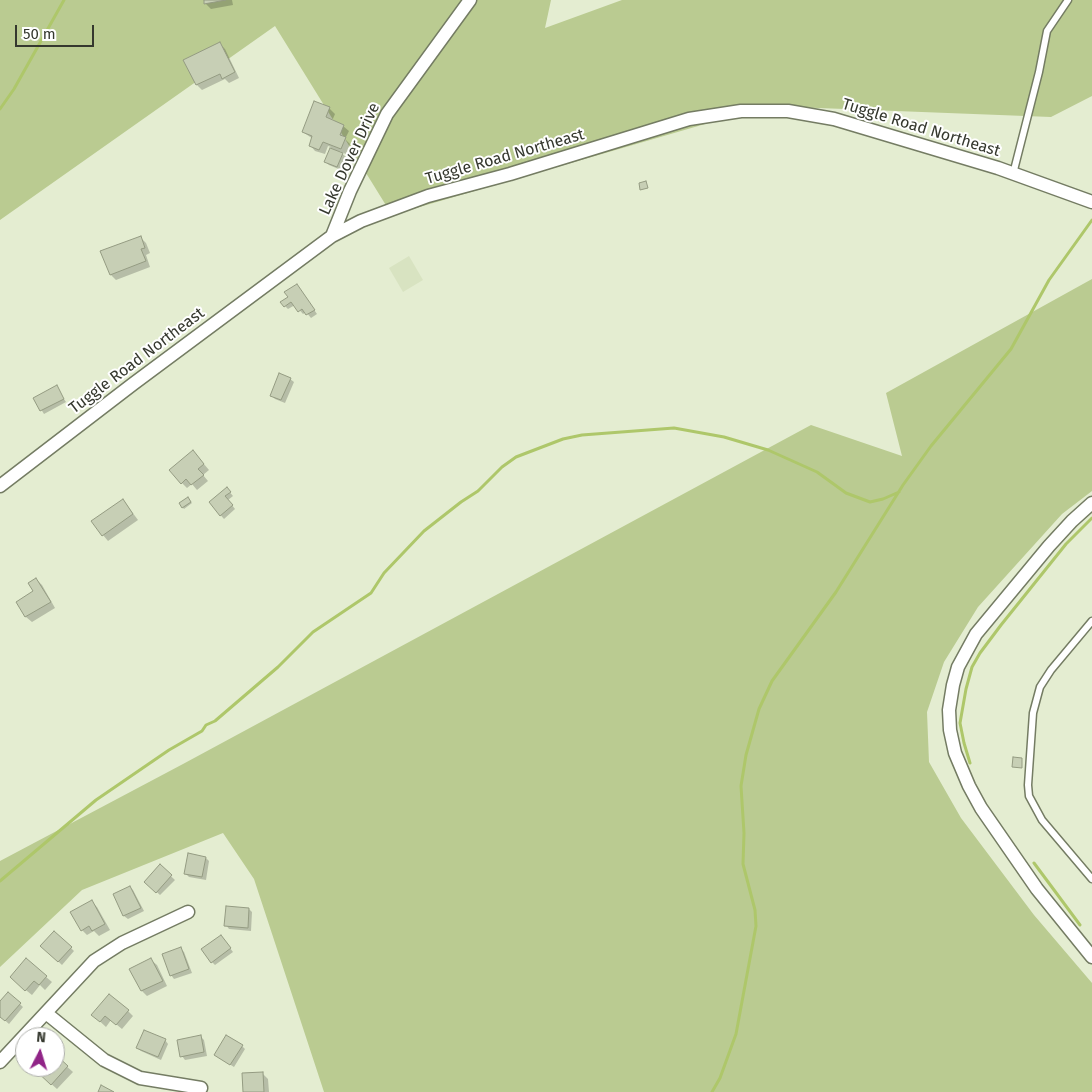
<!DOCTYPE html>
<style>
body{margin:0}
#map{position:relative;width:1092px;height:1092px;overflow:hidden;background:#e4edd1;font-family:"Fira Sans",sans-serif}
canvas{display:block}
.north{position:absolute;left:15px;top:1027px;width:50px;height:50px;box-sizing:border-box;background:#fff;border:1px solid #aeafab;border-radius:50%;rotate:5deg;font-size:14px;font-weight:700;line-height:20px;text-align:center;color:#35382e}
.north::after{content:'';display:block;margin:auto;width:18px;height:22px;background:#902487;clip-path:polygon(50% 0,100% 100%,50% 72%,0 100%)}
.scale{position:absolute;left:15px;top:25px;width:79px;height:22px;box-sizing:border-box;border:2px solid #35382e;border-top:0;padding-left:6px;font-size:15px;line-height:18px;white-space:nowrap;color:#35382e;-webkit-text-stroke:4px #fff;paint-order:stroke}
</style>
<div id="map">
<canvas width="1092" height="1092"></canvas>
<div class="north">N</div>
<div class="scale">50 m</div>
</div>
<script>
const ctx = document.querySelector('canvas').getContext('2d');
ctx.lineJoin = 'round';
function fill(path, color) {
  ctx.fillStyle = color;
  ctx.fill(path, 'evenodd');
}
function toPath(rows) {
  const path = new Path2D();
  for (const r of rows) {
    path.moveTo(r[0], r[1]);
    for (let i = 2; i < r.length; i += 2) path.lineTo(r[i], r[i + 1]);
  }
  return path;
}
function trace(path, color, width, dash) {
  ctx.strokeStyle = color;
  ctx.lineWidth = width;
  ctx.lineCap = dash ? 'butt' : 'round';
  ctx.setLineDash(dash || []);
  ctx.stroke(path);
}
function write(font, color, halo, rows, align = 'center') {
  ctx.font = font + ' "Fira Sans",sans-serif';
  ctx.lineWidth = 4;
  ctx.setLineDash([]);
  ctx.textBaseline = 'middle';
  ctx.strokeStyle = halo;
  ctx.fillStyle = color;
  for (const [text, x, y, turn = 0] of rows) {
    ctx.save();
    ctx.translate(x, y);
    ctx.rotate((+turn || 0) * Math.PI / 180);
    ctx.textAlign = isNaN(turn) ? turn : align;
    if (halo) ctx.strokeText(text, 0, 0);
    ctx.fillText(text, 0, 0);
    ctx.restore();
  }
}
const built = toPath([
 [409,256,423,280,403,292,389,268]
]);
const green = toPath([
 [0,0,551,0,545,28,622,0,1092,0,1092,96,1051,117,767,106,392,215,275,26,0,220],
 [1092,279,1092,491,1062,514,978,607,944,662,927,712,929,762,961,818,1034,915,1092,983,1092,1092,324,1092,254,879,223,833,82,890,0,967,0,861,183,764,811,425,902,456,886,393]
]);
const shadow = toPath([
 [205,0,232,0,233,5,211,9,206,4],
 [220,44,225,49,239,78,229,83,225,79,202,90,197,85,185,60],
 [329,108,335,114,332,121,343,126,349,131,345,139,350,144,346,154,339,151,346,157,341,170,329,165,326,162,331,147,328,146,325,154,315,151,310,145,313,139,303,132],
 [140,237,146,243,150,253,146,255,150,267,116,280,111,275],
 [297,285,317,314,311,318,306,312,303,314,295,305,288,309,285,306],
 [290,379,294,382,285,403,275,399,271,395],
 [56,387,66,402,44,414,34,398],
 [198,457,209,470,203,475,208,481,197,490,192,484,187,488,182,483],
 [227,489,233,496,228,500,235,509,224,519,210,503],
 [188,498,192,503,184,509,180,504],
 [123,500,138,520,108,541,103,535],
 [36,579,42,585,55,608,32,622,26,617,17,602,34,592],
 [206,858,209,861,206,880,189,877,185,873],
 [160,866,175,880,160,895,146,882],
 [130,887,133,890,144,911,128,919,124,916,114,895],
 [91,901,97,907,110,930,99,936,94,931,87,935,82,930],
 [249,909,252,912,251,931,229,929,226,925],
 [224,940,233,952,215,965,212,962],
 [42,946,71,948,74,951,62,965],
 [181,949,184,952,192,973,174,979,171,975],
 [26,960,52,982,45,990,40,985,32,995,17,983],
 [151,960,157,965,167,986,147,996,142,991],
 [8,993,23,1007,9,1024,0,1016,0,1003],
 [128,1011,133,1016,122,1029,111,1020,106,1027,93,1015],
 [201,1037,204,1040,207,1056,185,1060,182,1056],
 [165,1040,168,1044,161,1060,141,1051,137,1048],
 [242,1046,245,1049,234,1067,215,1055],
 [55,1056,73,1072,57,1089,40,1074,36,1067,55,1067],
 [262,1073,268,1079,269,1092,245,1092]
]);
const stream = toPath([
 [0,109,14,89,64,0],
 [970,763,964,743,960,723,966,689,972,667,980,653,1001,625,1066,544,1092,518],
 [1034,863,1080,925],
 [0,881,96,800,169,750,202,731,206,725,215,721,278,667,313,632,371,593,384,573,424,531,461,502,478,491,502,467,516,457,563,439,582,435,674,428,724,437,768,450,817,472,846,493,870,502,883,499,899,492],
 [712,1092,720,1078,736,1034,756,926,755,910,743,864,744,833,741,786,746,755,759,709,772,681,836,592,903,485,931,446,1011,349,1049,280,1092,220]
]);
const building = toPath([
 [204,0,226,0,204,4,204,0],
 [220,42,235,72,222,79,220,74,196,85,183,60,220,42],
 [314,101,330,107,326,117,344,125,340,135,346,137,341,149,323,142,319,150,309,146,312,136,302,132,314,101],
 [330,148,343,153,337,167,324,162,330,148],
 [646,181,648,188,640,190,639,183,646,181],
 [141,236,145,248,141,249,146,261,110,275,100,251,141,236],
 [297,284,315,310,306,315,302,309,298,312,291,302,284,307,280,302,288,297,284,292,297,284],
 [279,373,291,378,281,400,270,396,279,373],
 [57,385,64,399,40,411,33,398,57,385],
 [193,450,204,464,198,469,204,475,191,485,186,479,181,484,169,470,193,450],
 [227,487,231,492,225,496,233,505,220,516,209,502,227,487],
 [188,497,191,502,182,508,179,503,188,497],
 [123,499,133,514,102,536,91,521,123,499],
 [36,578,51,602,25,617,16,602,33,591,28,583,36,578],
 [1013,757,1022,758,1022,768,1012,767,1013,757],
 [188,853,206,857,202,877,184,874,188,853],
 [160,864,172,875,156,893,144,882,160,864],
 [130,886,141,908,123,916,113,894,130,886],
 [92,900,105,924,92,931,89,926,81,931,70,912,92,900],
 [226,906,249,908,248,928,224,926,226,906],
 [54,931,72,947,58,962,40,946,54,931],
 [221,935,231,948,211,963,201,949,221,935],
 [181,947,189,969,170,976,162,954,181,947],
 [26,958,47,976,39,985,34,981,25,991,10,977,26,958],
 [151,958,163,981,141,991,129,969,151,958],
 [8,992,21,1003,5,1021,0,1017,0,1001,8,992],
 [109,994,129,1010,116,1025,105,1016,100,1022,91,1015,109,994],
 [144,1030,166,1039,158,1057,136,1048,144,1030],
 [201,1035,204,1052,180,1057,177,1040,201,1035],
 [226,1035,243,1045,230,1065,214,1055,226,1035],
 [55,1054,68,1066,51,1085,33,1068,34,1067,55,1067,55,1054],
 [263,1072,264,1092,243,1092,242,1073,263,1072],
 [101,1085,114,1092,98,1092,101,1085]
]);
const service = toPath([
 [1013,174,1039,72,1047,31,1068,0],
 [1092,621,1051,670,1040,687,1033,713,1028,785,1029,796,1042,820,1092,879]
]);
const minor = toPath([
 [332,236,350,191,387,114,470,0],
 [0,486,133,384,332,236,361,221,428,196,510,174,689,119,741,111,788,111,834,119,998,168,1092,202],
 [1092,503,1072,521,1049,546,976,634,958,667,953,685,949,710,950,730,955,753,969,786,981,808,1037,889,1092,957],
 [46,1013,104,1060,140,1078,201,1088],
 [0,1062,94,961,122,943,188,912]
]);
const streetNames = [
 ["Tuggle Road Northeast",921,128,17],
 ["Tuggle Road Northeast",505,157,-16],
 ["Lake Dover Drive",350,159,-65],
 ["Tuggle Road Northeast",137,361,-37]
];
fill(built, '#d8e3c1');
fill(green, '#bacb91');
fill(shadow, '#0003');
trace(stream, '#aec76a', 3);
fill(building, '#c7cfb5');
trace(building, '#949b82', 1);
trace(service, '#747c63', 9);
trace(minor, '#747c63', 15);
trace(service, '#fff', 6);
trace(minor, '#fff', 12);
write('16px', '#35382e', '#fff', streetNames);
</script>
